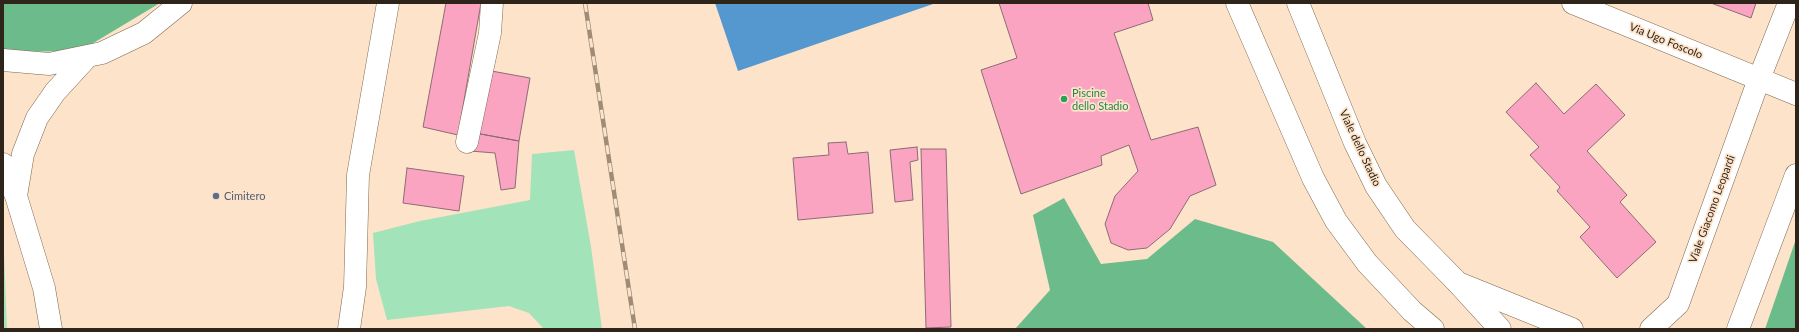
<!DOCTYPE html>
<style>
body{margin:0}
#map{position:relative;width:1799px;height:332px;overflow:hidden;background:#fde3c9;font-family:Lato,sans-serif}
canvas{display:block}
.frame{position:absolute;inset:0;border:4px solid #2e241a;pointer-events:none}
</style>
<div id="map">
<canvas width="1799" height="332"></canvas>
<div class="frame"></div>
</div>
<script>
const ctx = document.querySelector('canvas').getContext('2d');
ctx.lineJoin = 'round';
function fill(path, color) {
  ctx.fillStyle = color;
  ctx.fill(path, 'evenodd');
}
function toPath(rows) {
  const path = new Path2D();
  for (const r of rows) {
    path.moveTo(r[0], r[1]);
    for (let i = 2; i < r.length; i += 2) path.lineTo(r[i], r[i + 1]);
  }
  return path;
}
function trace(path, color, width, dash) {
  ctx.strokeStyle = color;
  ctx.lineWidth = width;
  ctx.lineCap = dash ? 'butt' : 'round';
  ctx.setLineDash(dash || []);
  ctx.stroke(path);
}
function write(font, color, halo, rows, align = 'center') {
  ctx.font = font + ' Lato,sans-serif';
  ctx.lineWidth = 3.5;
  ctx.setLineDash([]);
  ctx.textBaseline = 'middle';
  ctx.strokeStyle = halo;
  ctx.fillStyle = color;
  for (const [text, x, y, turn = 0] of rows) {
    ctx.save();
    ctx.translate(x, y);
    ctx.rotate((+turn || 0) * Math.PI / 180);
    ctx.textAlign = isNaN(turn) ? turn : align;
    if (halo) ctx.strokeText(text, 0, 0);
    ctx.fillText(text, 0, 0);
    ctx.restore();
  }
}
const green = toPath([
 [574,150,591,247,602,329,544,329,529,313,509,306,387,320,376,279,373,233,420,221,530,200,532,154],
 [3,225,4,253,7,329,3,329]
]);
const forest = toPath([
 [3,3,160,3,80,51,3,52],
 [1064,198,1101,264,1147,259,1195,219,1273,242,1367,329,1015,329,1050,290,1033,215],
 [1796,239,1796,329,1765,329]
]);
const water = toPath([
 [715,3,936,3,738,71]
]);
const building = toPath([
 [446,3,481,3,458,135,423,127,446,3],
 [999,3,1148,3,1153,20,1114,33,1151,140,1198,127,1216,185,1190,196,1170,229,1147,248,1128,250,1111,243,1105,224,1115,196,1138,171,1129,145,1101,156,1102,165,1021,194,981,70,1017,58,999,3],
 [1711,3,1756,3,1751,18,1711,3],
 [486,70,530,78,519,141,475,133,486,70],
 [1536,83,1564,114,1596,84,1625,115,1587,151,1627,195,1620,202,1656,242,1617,278,1580,237,1590,227,1557,191,1560,187,1530,155,1539,147,1506,112,1536,83],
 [475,133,519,141,515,188,501,190,495,153,470,151,475,133],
 [846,142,848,154,868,152,873,213,798,220,793,158,829,155,828,143,846,142],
 [917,147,918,160,910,162,913,200,895,202,890,150,917,147],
 [921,149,946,149,951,327,926,328,921,149],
 [407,168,464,176,459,211,403,203,407,168]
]);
const street = toPath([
 [1573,3,1796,94],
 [3,60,49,64,102,53,144,33,181,3],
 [467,142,490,33,492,3],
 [3,164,16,196,44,288,51,329],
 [16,196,23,154,37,118,55,92,88,56],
 [1458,283,1572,329],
 [349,329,355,287,358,175,388,3],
 [1651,329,1678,304,1759,79,1789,3]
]);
const secondary = toPath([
 [1237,3,1313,178,1336,221,1367,263,1412,311,1433,329],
 [1298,3,1355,143,1376,186,1405,229,1458,283,1500,329],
 [1738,329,1796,175]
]);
const rail = toPath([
 [585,3,635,329]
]);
const markers = [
 [1064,99,4,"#2e9e5b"],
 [216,196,4,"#5c6f8a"]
];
const streetNames = [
 ["Via Ugo Foscolo",1666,41,22],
 ["Viale dello Stadio",1360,148,65],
 ["Viale Giacomo Leopardi",1712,209,-70]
];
const leisureNames = [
 ["Piscine",1072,93],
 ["dello Stadio",1072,106]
];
const serviceNames = [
 ["Cimitero",224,196]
];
fill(green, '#a2e3b9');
fill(forest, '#6cbc8b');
fill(water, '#5597cf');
fill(building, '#faa4c2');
trace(building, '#8c6b76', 1);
trace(street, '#7e6850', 23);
trace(secondary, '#7e6850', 23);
trace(street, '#fff', 22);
trace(secondary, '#fff', 22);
trace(rail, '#9e8b78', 4.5);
trace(rail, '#fde3c9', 3, [9]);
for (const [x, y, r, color] of markers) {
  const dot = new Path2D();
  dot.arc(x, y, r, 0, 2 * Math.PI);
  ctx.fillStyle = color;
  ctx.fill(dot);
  trace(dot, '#fde3c9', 1.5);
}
write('11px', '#2e241a', '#fde3c9', streetNames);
write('11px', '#27864d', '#fde3c9', leisureNames, 'left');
write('11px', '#4e5e75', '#fde3c9', serviceNames, 'left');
</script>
